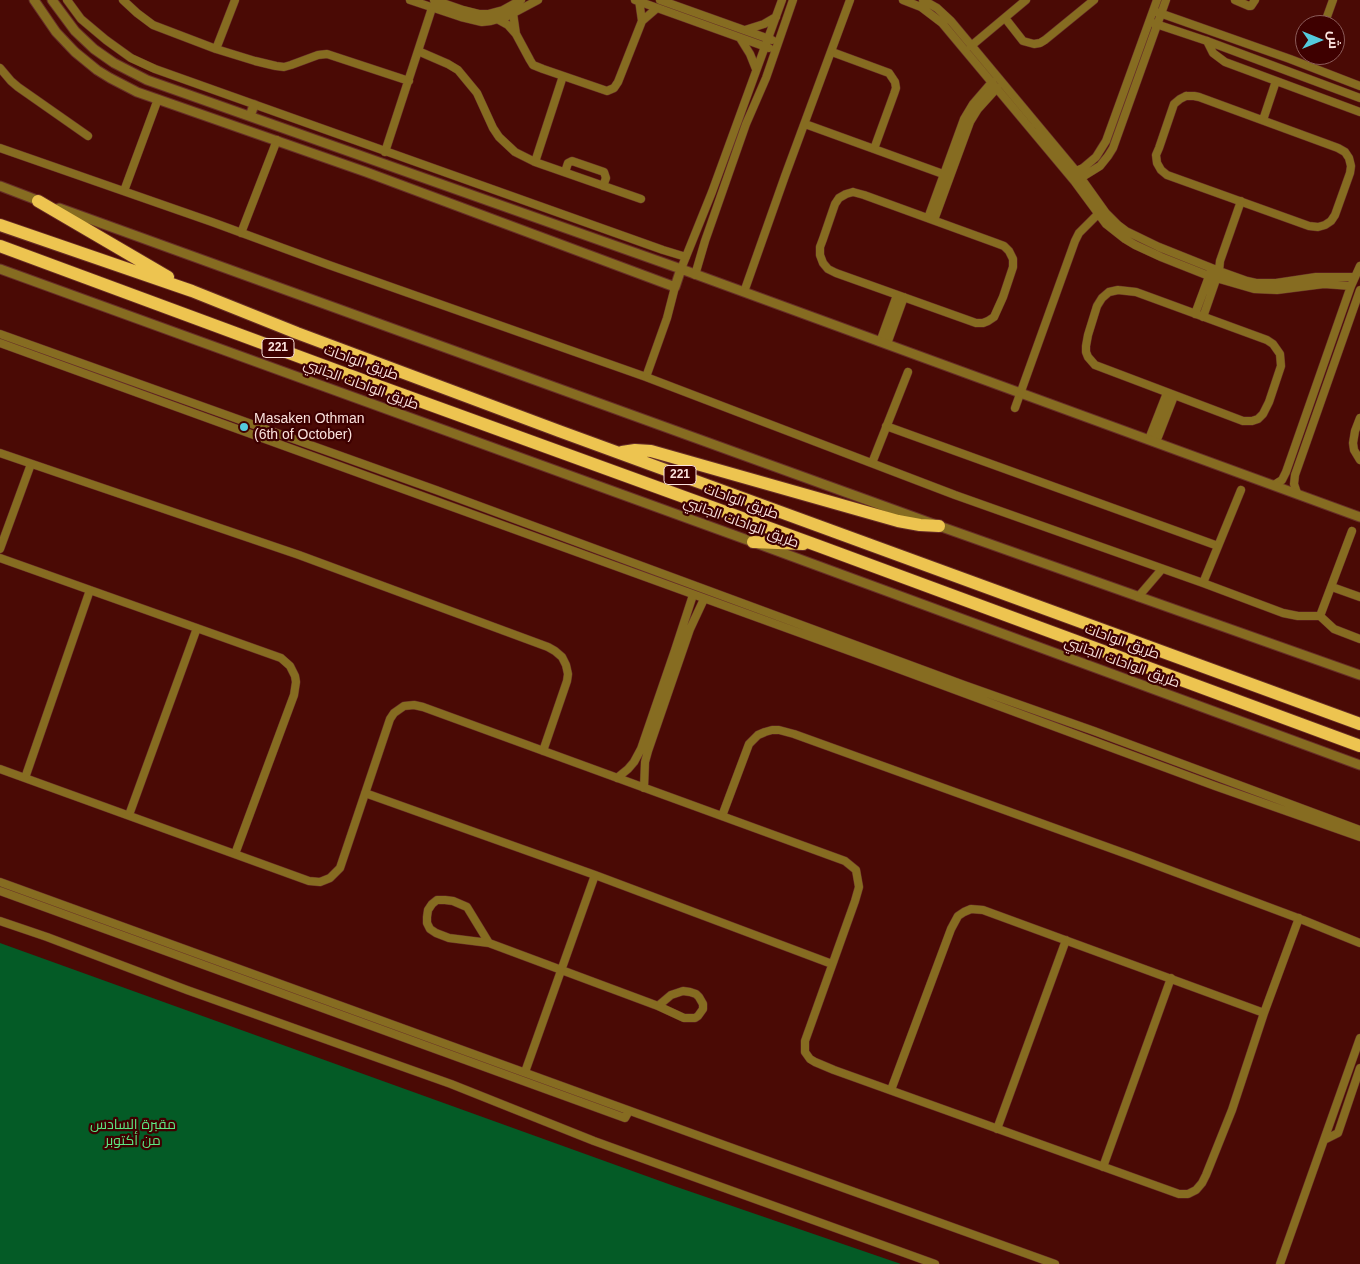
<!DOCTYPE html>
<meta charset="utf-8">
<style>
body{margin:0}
#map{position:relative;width:1360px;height:1264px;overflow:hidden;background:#4a0a05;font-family:Helvetica,Cairo,sans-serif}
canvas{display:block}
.north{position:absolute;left:1295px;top:15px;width:50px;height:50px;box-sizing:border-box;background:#3e0000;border:1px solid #8a5a58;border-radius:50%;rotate:90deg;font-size:14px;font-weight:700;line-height:20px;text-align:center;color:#fbe2dd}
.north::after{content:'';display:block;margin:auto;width:18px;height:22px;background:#54cadd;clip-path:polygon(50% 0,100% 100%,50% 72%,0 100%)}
</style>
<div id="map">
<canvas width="1360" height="1264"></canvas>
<div class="north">ش</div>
</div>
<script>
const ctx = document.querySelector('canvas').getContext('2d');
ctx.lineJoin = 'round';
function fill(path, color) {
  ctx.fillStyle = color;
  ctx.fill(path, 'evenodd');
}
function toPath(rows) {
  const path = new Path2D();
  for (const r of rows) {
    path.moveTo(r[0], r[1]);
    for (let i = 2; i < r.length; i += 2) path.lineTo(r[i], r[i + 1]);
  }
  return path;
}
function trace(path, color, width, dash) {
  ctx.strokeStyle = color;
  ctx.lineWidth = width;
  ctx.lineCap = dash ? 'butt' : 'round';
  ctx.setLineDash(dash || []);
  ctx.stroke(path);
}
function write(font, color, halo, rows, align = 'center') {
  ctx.font = font + ' Helvetica,Cairo,sans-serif';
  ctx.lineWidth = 4.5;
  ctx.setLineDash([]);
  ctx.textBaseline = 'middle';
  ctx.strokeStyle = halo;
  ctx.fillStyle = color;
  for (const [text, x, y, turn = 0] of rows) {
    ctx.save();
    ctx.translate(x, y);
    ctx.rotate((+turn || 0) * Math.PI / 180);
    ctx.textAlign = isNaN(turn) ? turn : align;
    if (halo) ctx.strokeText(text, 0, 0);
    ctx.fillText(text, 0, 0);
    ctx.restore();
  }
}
const green = toPath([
 [0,943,674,1186,901,1264,0,1264]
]);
const minor = toPath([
 [67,0,81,19,106,40,131,58,155,69,663,250,686,257],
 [123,0,137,13,153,25,216,49,255,61,276,66,284,67,291,65,318,55,327,54,409,81],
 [410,0,461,17,482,22,491,21,506,17,538,0],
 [434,0,463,10,479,14,488,14,503,10,521,0],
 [635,0,769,48],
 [639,0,642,21],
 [660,0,772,40],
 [903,0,921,7,942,23,1075,182,1106,224,1125,239,1135,245,1161,257,1209,276,1254,289,1277,290,1324,284,1351,286],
 [923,0,937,8,951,21,1076,171,1106,213,1118,225,1126,231,1159,247,1219,271,1247,281,1256,283,1276,283,1316,277,1355,277],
 [1235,0,1249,6,1251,6,1255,0],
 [510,10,513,13,516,34],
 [1154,11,1290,59,1360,86],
 [496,12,499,20,508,25,516,34,530,60,533,65,543,69,607,91,614,88,618,82,642,21,657,8],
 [1005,18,1023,41,1034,44,1040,43,1045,40,1094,0],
 [1150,22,1207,41,1360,98],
 [1324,25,1333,0],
 [745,30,764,24,776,17],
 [740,38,750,54,756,69],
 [1207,41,1213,53,1225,62,1360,112],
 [971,46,1026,0],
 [216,49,235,0],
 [418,51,448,64,458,70,477,93,493,128,499,137,515,152,535,162,641,199],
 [832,52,889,73,895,82,896,88,894,94,874,149],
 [0,68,11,81,18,87,88,136],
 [1186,96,1194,96,1199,97,1338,148,1345,152,1349,158,1351,166,1350,173,1335,215,1331,221,1325,225,1318,227,1309,226,1167,175,1161,170,1157,163,1156,155,1159,148,1174,104,1180,99,1186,96],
 [1263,120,1276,81],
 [805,124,943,174],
 [0,148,212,222,329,265,646,377,955,495,1203,583,1283,613,1298,616,1320,616,1334,629,1360,639],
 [385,152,432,8],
 [535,162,563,76],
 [565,172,568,163,572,161,604,172,606,178,603,186],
 [1072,173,1083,168,1096,157,1106,141,1157,0],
 [1079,179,1100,166,1108,156,1113,148,1166,0],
 [124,191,158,99],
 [853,192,864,195,996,243,1004,246,1009,251,1013,259,1013,267,1003,297,994,317,988,321,983,323,976,323,836,273,828,269,823,263,820,255,820,247,823,239,835,204,839,198,846,194,853,192],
 [928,218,964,119,973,104,992,82],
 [934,220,970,122,978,109,997,88],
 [241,233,277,140],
 [681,269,712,192,782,0],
 [695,275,705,241,746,124,766,78,793,0],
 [1118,290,1136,292,1267,340,1273,344,1280,354,1281,366,1269,402,1263,414,1258,419,1252,421,1243,421,1095,365,1088,357,1086,352,1086,346,1088,335,1097,306,1102,298,1109,292,1118,290],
 [744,292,785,176,850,0],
 [1195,314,1211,271],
 [1203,317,1219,271,1220,261,1241,201],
 [0,334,436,490,964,685,1094,731,1360,830],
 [880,342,897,295],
 [0,343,869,658,1215,786,1360,837],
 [887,344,904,297],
 [646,377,667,318,675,287],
 [1015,408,1075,241,1079,233,1098,214],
 [1360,418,1355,431,1353,443,1354,450,1360,460],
 [886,426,1218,546],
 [1149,439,1167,393],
 [1156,442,1174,396],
 [0,453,299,555,548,647,555,651,562,657,566,665,568,674,567,681,543,751],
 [872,463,908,372],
 [1274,485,1282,480,1286,472,1351,286,1360,266],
 [1297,493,1294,484,1295,475,1360,290],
 [0,549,31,464],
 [0,558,281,658,290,666,295,676,296,682,294,695,235,854],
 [1203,583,1241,490],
 [1332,587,1360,597],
 [1138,597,1162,569],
 [1320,616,1352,531],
 [0,769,309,881,320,882,330,878,340,868,390,719,394,713,404,706,414,705,423,707,845,861,856,870,859,887,855,901,805,1041,805,1052,810,1059,815,1062,834,1070,1179,1194,1188,1194,1196,1190,1202,1183,1206,1175,1232,1110,1264,1013,1299,918],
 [25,778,90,590],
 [617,778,628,769,634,762,641,749,675,650,693,595],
 [644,788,645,762,648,751,690,629,704,599],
 [365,793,595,875,832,964],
 [129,815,197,628],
 [722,816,749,744,758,735,765,732,772,730,779,730,794,734,1132,856,1303,920,1360,943],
 [0,882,724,1145,1055,1264],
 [0,891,625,1118,629,1111],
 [0,921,47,937,187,990,451,1084,594,1141,935,1264],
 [489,943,449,938,436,933,430,929,427,923,427,917,428,910,432,904,437,900,445,900,453,901,467,907,489,943,658,1006,684,1018,695,1018,698,1016,703,1009,703,1004,699,997,696,994,690,992,683,991,671,995,658,1006],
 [525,1072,595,875],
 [891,1090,951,929,958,916,964,912,971,909,983,910,1264,1013],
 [997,1129,1066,940],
 [1324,1140,1338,1133,1360,1068],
 [1103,1167,1171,978],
 [1280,1264,1360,1038]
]);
const tertiary = toPath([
 [34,0,56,32,75,52,97,70,110,78,137,92,366,172,675,287,681,269],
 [52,0,75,31,94,49,114,63,147,80,681,269,1360,517],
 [250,116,254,105],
 [0,186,42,202],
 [59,208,939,526,1360,675],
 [0,269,753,542,1360,765]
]);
const trunk = toPath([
 [38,201,168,277],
 [0,225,192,291,297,333,559,431,1360,724],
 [0,246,373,384,816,545,1360,746],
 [622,452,635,450,651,451,898,521,920,525,939,526],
 [753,542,803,544]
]);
const markers = [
 [244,427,5,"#54cadd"]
];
const shields = [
 [278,348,32],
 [680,475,32]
];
const shieldNames = [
 ["221",278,348],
 ["221",680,475]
];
const streetNames = [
 ["طريق الواحات",361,363,20],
 ["طريق الواحات الجانبي",361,385,20],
 ["طريق الواحات",741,502,20],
 ["طريق الواحات الجانبي",741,523,20],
 ["طريق الواحات",1122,642,20],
 ["طريق الواحات الجانبي",1122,663,20]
];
const poiNames = [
 ["Masaken Othman",254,419],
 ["(6th of October)",254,435]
];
const parkNames = [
 ["مقبرة السادس",133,1125],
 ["من أكتوبر",133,1141]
];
fill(green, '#045b26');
trace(minor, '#662d28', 9);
trace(tertiary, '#662d28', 11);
trace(trunk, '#662d28', 14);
trace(minor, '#866c21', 8);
trace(tertiary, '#866c21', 9);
trace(trunk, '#edc450', 12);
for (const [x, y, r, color] of markers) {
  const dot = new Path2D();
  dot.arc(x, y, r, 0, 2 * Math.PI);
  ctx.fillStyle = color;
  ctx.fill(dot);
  trace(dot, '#3e0000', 2);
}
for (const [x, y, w] of shields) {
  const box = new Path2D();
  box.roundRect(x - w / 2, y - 9.5, w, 19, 4);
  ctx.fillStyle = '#3e0000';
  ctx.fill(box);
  trace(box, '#fbe2dd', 1);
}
write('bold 12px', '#fbe2dd', null, shieldNames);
write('14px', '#fbe2dd', '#3e0000', streetNames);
write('14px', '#fbe2dd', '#3e0000', poiNames, 'left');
write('14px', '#5de883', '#3e0000', parkNames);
</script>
